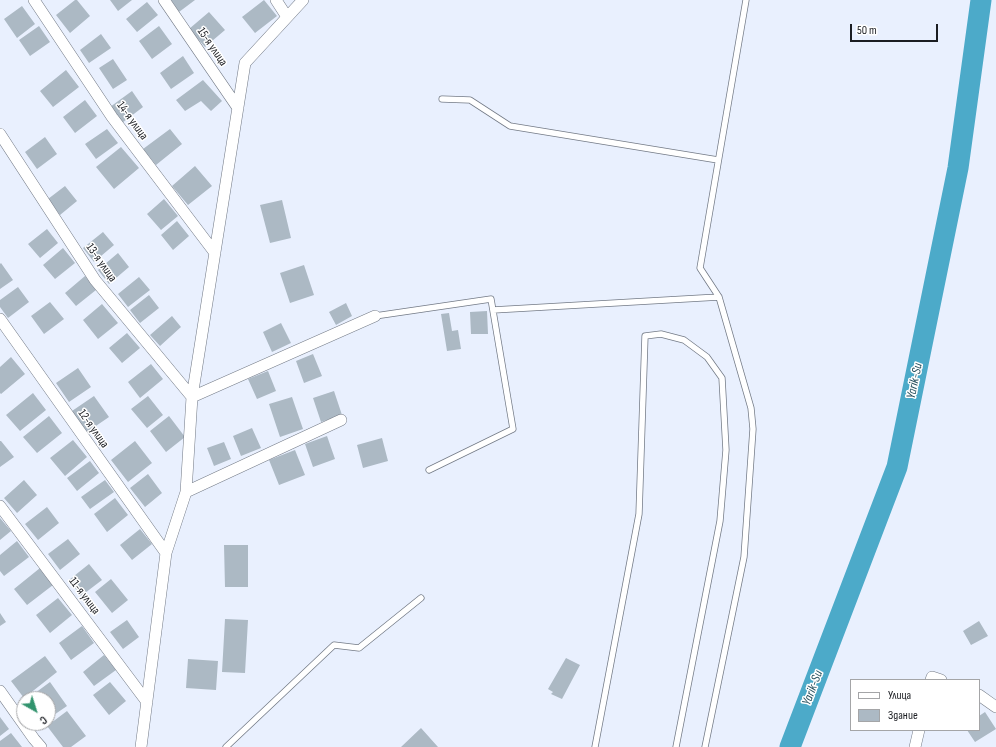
<!DOCTYPE html>
<meta charset="utf-8">
<style>
body{margin:0}
#map{position:relative;width:996px;height:747px;overflow:hidden;background:#e9f0fe;font-family:"Sofia Sans Condensed",sans-serif}
canvas{display:block}
.legend{position:absolute;left:850px;top:679px;width:130px;height:52px;box-sizing:border-box;background:#fff;border:1px solid #a4a5a7;margin:0;padding:5px 7px;list-style:none;font-size:12px;color:#1b1d22}
.legend li{display:flex;align-items:center;gap:8px;height:20px}
.legend b{width:20px;border:1px solid #a4a5a7}
.north{position:absolute;left:16px;top:691px;width:40px;height:40px;box-sizing:border-box;background:#fff;border:1px solid #a4a5a7;border-radius:50%;rotate:141deg;font-size:11px;font-weight:700;line-height:16px;text-align:center;color:#1b1d22}
.north::after{content:'';display:block;margin:auto;width:14px;height:18px;background:#31936d;clip-path:polygon(50% 0,100% 100%,50% 72%,0 100%)}
.scale{position:absolute;left:850px;top:24px;width:88px;height:18px;box-sizing:border-box;border:2px solid #1b1d22;border-top:0;padding-left:5px;font-size:12px;line-height:14px;white-space:nowrap;color:#1b1d22;-webkit-text-stroke:3px #fff;paint-order:stroke}
</style>
<div id="map">
<canvas width="996" height="747"></canvas>
<ul class="legend">
<li><b style="height:5px;background:#fff"></b>Улица</li>
<li><b style="height:11px;background:#acb9c4"></b>Здание</li>
</ul>
<div class="north">С</div>
<div class="scale">50 m</div>
</div>
<script>
const ctx = document.querySelector('canvas').getContext('2d');
ctx.lineJoin = 'round';
function toPath(rows) {
  const path = new Path2D();
  for (const r of rows) {
    path.moveTo(r[0], r[1]);
    for (let i = 2; i < r.length; i += 2) path.lineTo(r[i], r[i + 1]);
  }
  return path;
}
function trace(path, color, width, dash) {
  ctx.strokeStyle = color;
  ctx.lineWidth = width;
  ctx.lineCap = dash ? 'butt' : 'round';
  ctx.setLineDash(dash || []);
  ctx.stroke(path);
}
function fill(path, color) {
  ctx.fillStyle = color;
  ctx.fill(path, 'evenodd');
}
function write(font, color, halo, rows, align = 'center') {
  ctx.font = font + ' "Sofia Sans Condensed",sans-serif';
  ctx.lineWidth = 3;
  ctx.setLineDash([]);
  ctx.textBaseline = 'middle';
  ctx.strokeStyle = halo;
  ctx.fillStyle = color;
  for (const [text, x, y, turn = 0] of rows) {
    ctx.save();
    ctx.translate(x, y);
    ctx.rotate((+turn || 0) * Math.PI / 180);
    ctx.textAlign = isNaN(turn) ? turn : align;
    if (halo) ctx.strokeText(text, 0, 0);
    ctx.fillText(text, 0, 0);
    ctx.restore();
  }
}
const river = toPath([
 [790,747,897,467,958,168,981,0]
]);
const building = toPath([
 [75,0,77,0,90,16,70,33,56,15],
 [110,0,132,0,118,11],
 [171,0,195,0,179,12],
 [264,0,277,16,255,33,242,17],
 [147,2,158,15,137,32,126,19],
 [22,6,35,24,17,38,4,19],
 [209,12,225,30,205,47,189,29],
 [39,26,50,42,30,56,19,40],
 [159,26,172,44,152,59,139,41],
 [101,34,111,48,89,63,80,50],
 [183,56,194,73,171,89,160,73],
 [113,59,127,80,113,89,99,68],
 [66,70,79,87,53,107,40,91],
 [203,80,222,101,211,111,201,101,185,111,176,100],
 [132,91,143,107,122,123,110,107],
 [85,100,97,116,75,133,63,117],
 [107,129,118,143,96,159,85,144],
 [170,129,182,144,156,165,143,149],
 [45,137,57,154,37,169,25,152],
 [121,147,139,168,114,189,96,167],
 [195,166,212,186,188,205,172,186],
 [65,186,77,201,60,215,48,199],
 [164,199,178,216,161,230,147,214],
 [282,200,291,238,270,243,260,205],
 [177,221,189,236,173,250,161,235],
 [47,229,58,243,40,258,28,244],
 [103,232,114,245,94,262,83,248],
 [63,248,75,263,55,279,43,265],
 [118,253,129,267,109,284,98,270],
 [1,263,13,280,0,289,0,264],
 [304,265,314,295,290,303,280,273],
 [85,276,96,290,76,306,65,293],
 [139,277,150,290,128,307,118,294],
 [18,287,29,302,8,318,0,307,0,300],
 [149,295,159,308,140,323,130,310],
 [50,302,64,319,44,334,31,316],
 [346,303,352,316,336,325,329,312],
 [102,304,118,323,98,339,83,320],
 [487,311,488,334,471,334,470,312],
 [449,313,452,331,458,330,461,349,447,351,441,314],
 [172,316,181,327,160,346,150,335],
 [281,323,291,343,272,352,263,332],
 [127,333,140,348,122,363,109,348],
 [313,354,322,376,304,383,296,361],
 [11,357,25,374,1,394,0,393,0,367],
 [151,364,163,379,140,398,128,382],
 [78,368,91,387,69,402,56,383],
 [268,371,276,391,257,399,248,379],
 [334,391,342,415,321,422,313,398],
 [33,393,46,410,20,431,6,415],
 [94,396,109,417,87,432,72,411],
 [148,396,163,415,147,428,131,409],
 [292,397,303,429,280,437,269,404],
 [49,416,62,433,37,453,23,437],
 [169,416,185,437,166,452,150,431],
 [252,428,261,448,241,456,233,436],
 [327,436,335,459,313,467,305,444],
 [382,438,388,461,363,468,357,445],
 [73,440,87,457,65,476,50,458],
 [0,441,1,441,14,457,0,467],
 [135,441,152,463,128,482,111,460],
 [224,442,231,459,214,466,207,448],
 [295,450,305,475,279,485,269,460],
 [90,461,99,473,77,491,67,478],
 [148,474,162,493,145,507,130,488],
 [24,480,37,495,17,513,4,498],
 [105,480,114,492,90,509,81,497],
 [115,498,128,515,107,532,94,514],
 [47,507,59,523,38,540,25,524],
 [0,518,11,531,0,540],
 [140,529,152,544,132,560,120,545],
 [68,539,80,554,60,570,48,554],
 [17,541,29,557,4,576,0,571,0,555],
 [224,545,248,545,248,587,225,587],
 [89,564,102,580,81,596,69,580],
 [40,568,53,585,27,605,14,589],
 [111,579,128,600,112,613,95,592],
 [58,598,72,615,50,633,36,615],
 [0,613,6,622,0,626],
 [225,619,248,620,245,673,222,672],
 [127,620,139,637,123,649,110,632],
 [979,621,988,636,971,645,963,631],
 [82,626,94,643,71,660,59,643],
 [104,655,116,670,94,686,83,672],
 [45,656,57,672,24,698,11,681],
 [566,658,580,665,562,699,551,694,553,692,548,689],
 [188,659,218,661,216,690,186,688],
 [50,682,67,706,48,719,48,699,27,699],
 [110,682,126,701,109,715,93,695],
 [67,711,86,736,71,747,63,747,47,726],
 [985,712,996,729,975,742,967,730,979,730,979,716],
 [0,717,9,729,0,736],
 [421,728,438,747,401,747],
 [11,733,22,747,0,747,0,741]
]);
const service = toPath([
 [442,99,470,100,510,126,718,160],
 [493,310,719,297],
 [375,316,491,299,513,429,429,470],
 [226,747,334,645,359,648,421,598],
 [595,747,639,514,645,336,661,334,684,340,707,357,722,378,726,450,720,521,676,747],
 [705,747,744,557,753,429,751,408,719,297,700,268,746,0]
]);
const minor = toPath([
 [34,0,112,117,215,253],
 [164,0,238,108],
 [276,0,287,17],
 [0,134,95,280,192,397,375,316],
 [0,319,166,553],
 [186,492,341,420],
 [0,506,147,702],
 [931,680,932,677,941,680],
 [0,691,34,739,41,747],
 [979,695,996,707],
 [141,747,166,553,186,492,192,397,245,63,303,0],
 [915,747,919,730]
]);
const streetNames = [
 ["15-я улица",212,47,56],
 ["14-я улица",132,121,54],
 ["13-я улица",101,263,55],
 ["12-я улица",93,429,55],
 ["11-я улица",84,596,53]
];
const waterNames = [
 ["Yarik-Su",915,381,-78],
 ["Yarik-Su",813,688,-69]
];
trace(river, '#4caac9', 21);
fill(building, '#acb9c4');
trace(service, '#737a86', 7);
trace(minor, '#737a86', 12);
trace(service, '#fff', 5.5);
trace(minor, '#fff', 11);
write('12px', '#1b1d22', '#fff', streetNames);
write('italic 13px', '#27505e', '#fff', waterNames);
</script>
